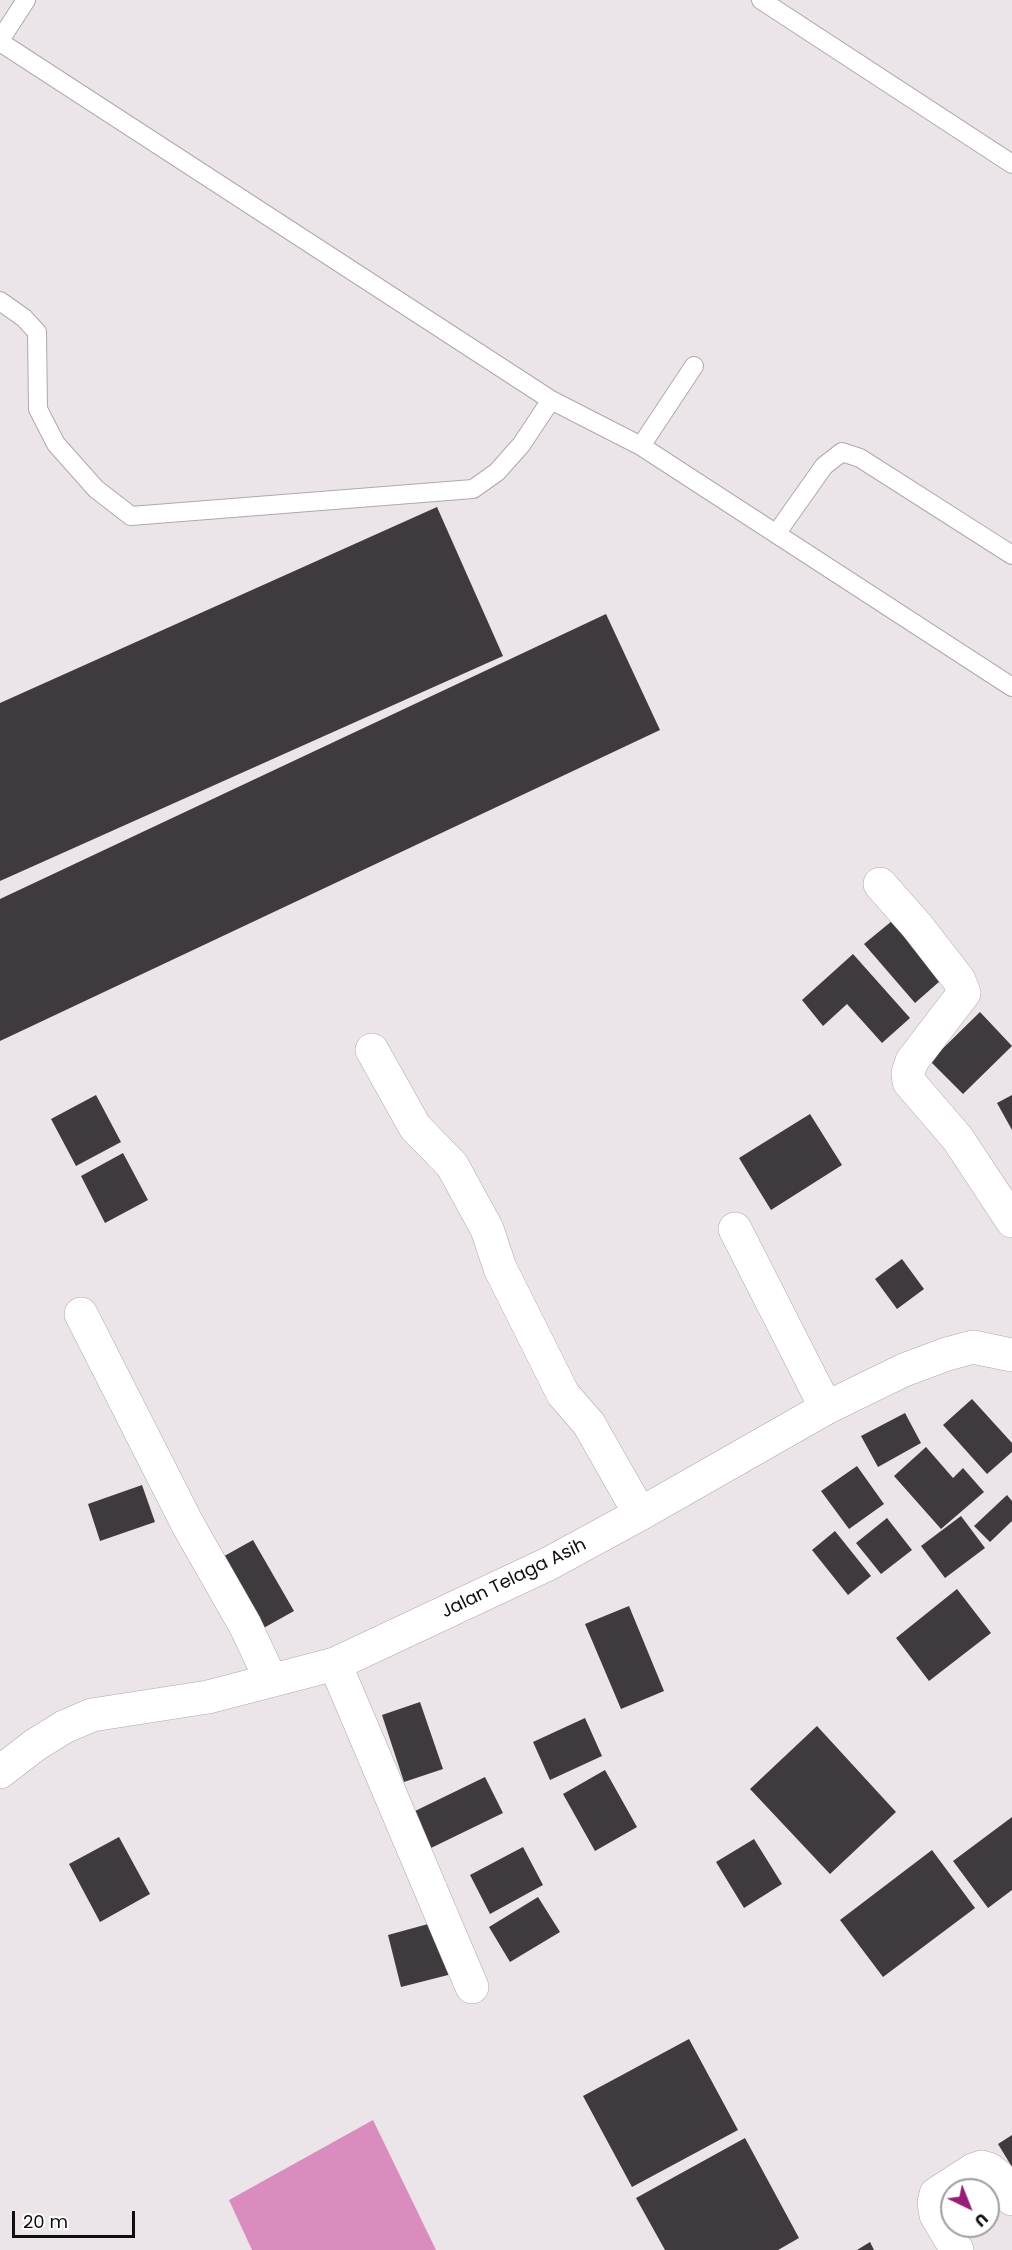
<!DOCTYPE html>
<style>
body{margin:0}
#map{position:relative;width:1012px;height:2250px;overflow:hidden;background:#ebe4e8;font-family:Poppins,sans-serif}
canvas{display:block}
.north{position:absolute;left:940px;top:2178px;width:60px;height:60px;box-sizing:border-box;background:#fff;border:2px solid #9f9e9f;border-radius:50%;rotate:137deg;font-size:16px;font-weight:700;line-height:24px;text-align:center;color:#0f0d0e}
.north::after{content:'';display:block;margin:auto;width:21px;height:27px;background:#971d76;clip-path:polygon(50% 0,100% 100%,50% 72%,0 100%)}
.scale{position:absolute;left:12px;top:2211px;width:123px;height:27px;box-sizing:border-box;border:3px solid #0f0d0e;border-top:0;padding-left:8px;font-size:18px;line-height:21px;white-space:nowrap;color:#0f0d0e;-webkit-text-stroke:4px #fff;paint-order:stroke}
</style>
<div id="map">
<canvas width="1012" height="2250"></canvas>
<div class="north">U</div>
<div class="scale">20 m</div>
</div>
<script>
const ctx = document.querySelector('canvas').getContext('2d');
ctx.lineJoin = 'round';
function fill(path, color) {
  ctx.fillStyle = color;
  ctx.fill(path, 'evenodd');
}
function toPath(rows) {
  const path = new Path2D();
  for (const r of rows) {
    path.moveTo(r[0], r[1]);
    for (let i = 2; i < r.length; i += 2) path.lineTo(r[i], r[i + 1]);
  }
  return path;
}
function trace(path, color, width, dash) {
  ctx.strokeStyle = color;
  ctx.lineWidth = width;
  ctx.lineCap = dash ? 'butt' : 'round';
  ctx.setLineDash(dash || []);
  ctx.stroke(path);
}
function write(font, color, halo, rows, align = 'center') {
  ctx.font = font + ' Poppins,sans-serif';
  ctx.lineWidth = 6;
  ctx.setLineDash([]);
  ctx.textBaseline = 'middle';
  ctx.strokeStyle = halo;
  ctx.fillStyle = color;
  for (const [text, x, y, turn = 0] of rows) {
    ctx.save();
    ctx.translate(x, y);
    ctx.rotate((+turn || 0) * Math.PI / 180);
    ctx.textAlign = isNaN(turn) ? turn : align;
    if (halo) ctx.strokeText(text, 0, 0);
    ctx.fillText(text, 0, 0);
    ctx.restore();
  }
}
const forest = toPath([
 [373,2120,436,2250,252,2250,229,2200]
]);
const building = toPath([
 [437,507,503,656,0,881,0,703],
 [606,614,660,730,0,1041,0,899],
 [898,916,948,974,915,1003,864,944],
 [853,954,910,1018,882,1043,847,1004,823,1026,802,1000],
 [980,1012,1012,1046,963,1094,930,1061],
 [96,1095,121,1142,76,1166,51,1119],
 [1012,1095,1012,1130,997,1103],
 [810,1114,842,1165,771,1210,739,1158],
 [123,1153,148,1200,105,1223,81,1176],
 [902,1259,924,1289,897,1309,875,1279],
 [972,1399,1012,1443,1012,1452,987,1474,943,1425],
 [905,1413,921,1443,878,1467,861,1436],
 [926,1447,953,1478,963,1468,984,1492,941,1529,894,1476],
 [857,1466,884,1504,849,1529,821,1491],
 [142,1485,155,1522,100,1541,88,1504],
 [1007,1495,1012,1501,1012,1521,990,1542,974,1526],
 [961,1516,985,1548,945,1578,921,1546],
 [887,1518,912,1550,881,1574,856,1543],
 [835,1531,871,1576,848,1595,812,1550],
 [253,1540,294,1611,260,1630,219,1559],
 [957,1589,991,1633,929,1681,896,1638],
 [629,1606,664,1691,621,1709,585,1624],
 [420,1702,443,1769,404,1782,382,1715],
 [585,1718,602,1756,550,1780,533,1742],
 [817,1726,896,1812,830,1874,750,1789],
 [605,1770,637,1827,595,1851,563,1794],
 [485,1777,503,1813,431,1848,413,1812],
 [1012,1817,1012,1890,988,1908,953,1861],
 [119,1837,150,1894,100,1922,69,1864],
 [754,1839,782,1884,744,1908,716,1862],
 [523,1847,543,1885,490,1914,470,1875],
 [932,1850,975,1908,883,1977,840,1920],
 [538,1897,560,1932,510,1962,489,1927],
 [439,1921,452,1974,401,1987,388,1935],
 [689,2039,738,2130,632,2187,583,2096],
 [1012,2135,1012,2167,998,2144],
 [745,2138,799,2238,778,2250,665,2250,636,2198],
 [870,2242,874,2250,857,2250]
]);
const lane = toPath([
 [761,0,1012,164],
 [0,40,26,0],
 [0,42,551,400],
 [0,301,24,318,37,332,38,409,56,444,96,489,131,516,473,489,497,472,521,445,551,400,641,446,1012,687],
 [641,446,694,366],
 [776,534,824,466,842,452,860,458,1012,555]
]);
const street = toPath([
 [880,884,917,926,959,980,964,993,912,1061,908,1073,909,1082,958,1139,1012,1221],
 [372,1050,415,1127,452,1165,487,1229,500,1268,563,1394,589,1424,640,1514],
 [735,1229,826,1408],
 [81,1314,188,1525,245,1625,271,1680],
 [335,1664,472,1987],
 [957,2250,936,2215,934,2203,936,2194,973,2170,982,2167,989,2169,998,2176,1012,2199]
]);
const secondary = toPath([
 [0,1772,35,1745,64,1727,92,1715,208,1697,335,1664,548,1564,640,1514,826,1408,904,1370,947,1354,973,1347,1012,1355]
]);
const streetNames = [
 ["Jalan Telaga Asih",514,1579,-26]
];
fill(forest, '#d98cbd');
fill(building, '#3f3a3d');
trace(lane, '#afa8ac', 20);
trace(street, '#afa8ac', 34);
trace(secondary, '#afa8ac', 34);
trace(lane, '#fff', 18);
trace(street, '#fff', 33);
trace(secondary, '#fff', 33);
write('18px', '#0f0d0e', '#fff', streetNames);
</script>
